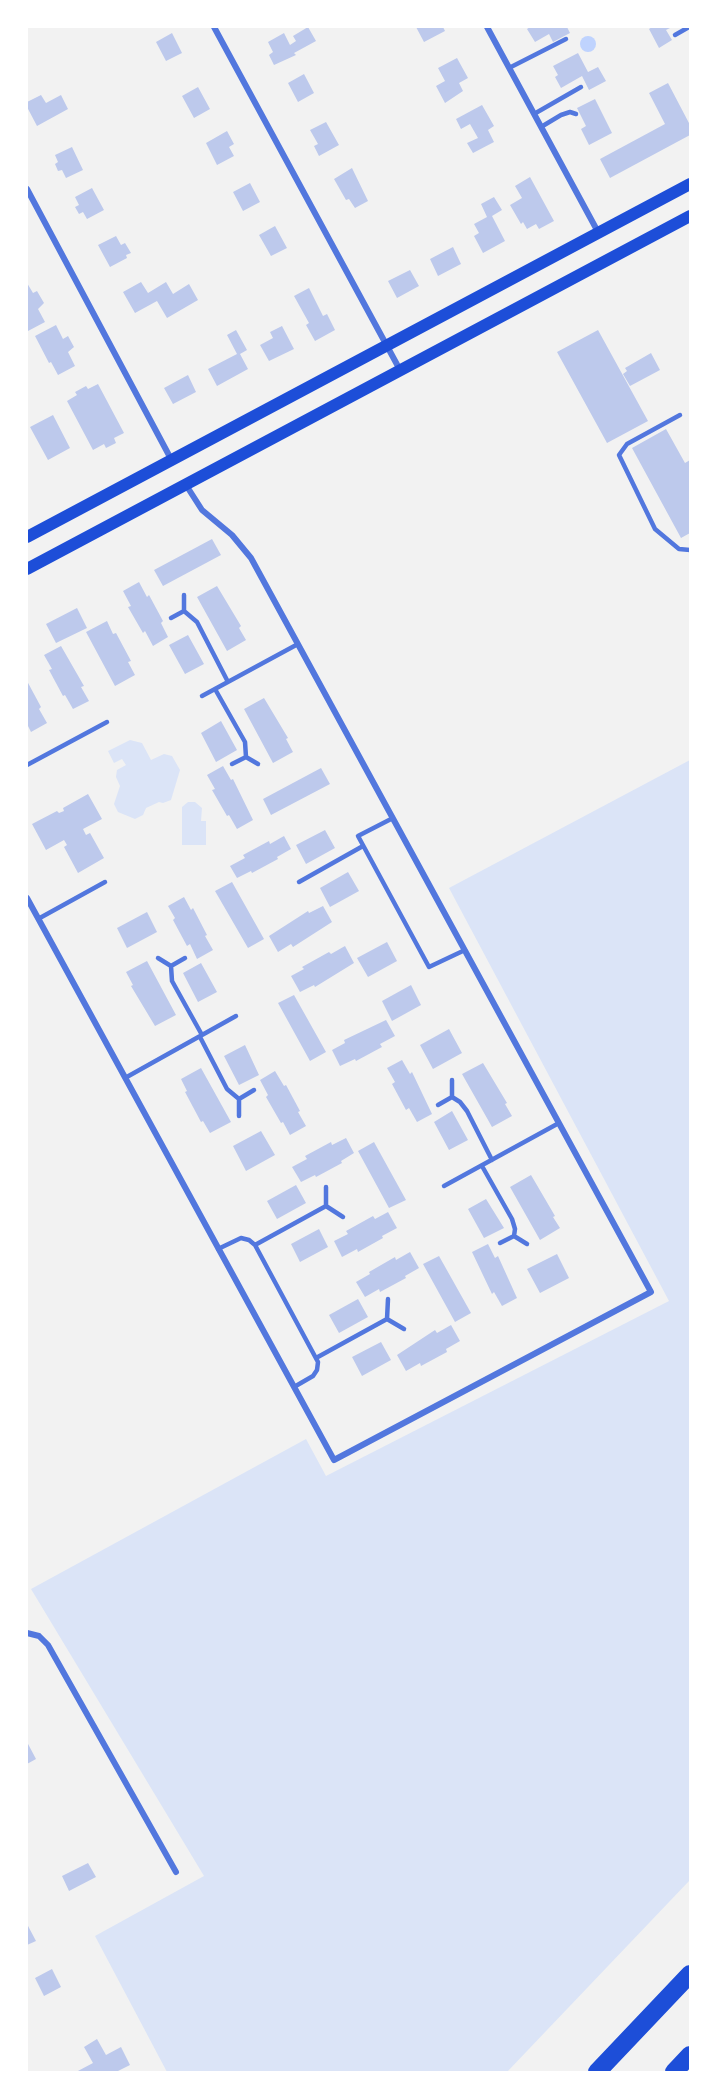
<!DOCTYPE html>
<style>
body{margin:0}
#map{position:relative;width:717px;height:2099px;overflow:hidden;background:#f2f2f2;font-family:Lato,sans-serif}
canvas{display:block}
.frame{position:absolute;inset:0;border:28px solid #fff;pointer-events:none}
</style>
<div id="map">
<canvas width="717" height="2099"></canvas>
<div class="frame"></div>
</div>
<script>
const ctx = document.querySelector('canvas').getContext('2d');
ctx.lineJoin = 'round';
function fill(path, color) {
  ctx.fillStyle = color;
  ctx.fill(path, 'evenodd');
}
function toPath(rows) {
  const path = new Path2D();
  for (const r of rows) {
    if (r.length === 3) {
      path.moveTo(r[0] + r[2], r[1]);
      path.arc(r[0], r[1], r[2], 0, 2 * Math.PI);
      continue;
    }
    path.moveTo(r[0], r[1]);
    for (let i = 2; i < r.length; i += 2) path.lineTo(r[i], r[i + 1]);
  }
  return path;
}
function trace(path, color, width, dash) {
  ctx.strokeStyle = color;
  ctx.lineWidth = width;
  ctx.lineCap = dash ? 'butt' : 'round';
  ctx.setLineDash(dash || []);
  ctx.stroke(path);
}
const green = toPath([
 [130,740,142,743,151,760,164,754,172,756,180,770,171,800,163,803,159,802,146,808,143,815,135,819,118,812,114,804,120,786,116,777,117,770,126,765,122,759,114,763,108,751],
 [690,760,690,1880,507,2072,167,2072,95,1936,204,1876,31,1589,306,1439,326,1476,669,1301,449,888],
 [188,802,195,802,202,808,201,821,206,821,206,845,182,845,182,807]
]);
const water = toPath([
 [588,44,8]
]);
const building = toPath([
 [308,27,316,41,294,53,296,55,274,65,269,55,273,52,268,42,284,33,290,45,296,41,293,36],
 [416,27,443,27,445,31,424,42],
 [530,27,567,27,570,33,553,42,549,34,535,42,527,29],
 [652,27,672,27,666,30,672,40,659,48,649,29],
 [172,33,182,53,166,61,156,42],
 [578,53,588,72,598,67,606,81,589,90,582,76,561,88,555,77,558,75,553,66],
 [457,58,468,78,459,83,463,91,445,103,436,86,445,81,438,68],
 [304,74,314,93,298,102,288,83],
 [668,83,690,125,690,135,610,178,600,159,665,124,649,93],
 [198,87,210,109,194,118,182,96],
 [41,95,46,103,61,95,68,109,37,126,27,107,27,102],
 [595,99,612,133,589,145,581,129,586,126,577,108],
 [482,105,494,126,488,130,494,142,473,153,467,143,478,138,470,124,461,129,456,119],
 [326,122,339,145,319,156,314,146,318,144,310,130],
 [227,131,234,144,229,147,234,156,217,165,206,143],
 [72,147,83,170,66,178,62,170,58,171,55,164,58,162,55,155],
 [352,168,368,201,355,208,349,199,346,200,334,179],
 [530,177,554,221,539,229,536,224,527,229,523,222,521,224,510,205,522,198,515,186],
 [250,183,260,202,243,211,233,192],
 [92,188,104,210,87,219,83,212,79,214,75,207,79,205,75,197],
 [494,197,502,210,492,216,505,241,483,253,474,236,479,233,474,224,487,217,481,204],
 [275,226,287,248,271,256,259,235],
 [116,236,121,245,125,243,131,253,126,255,127,258,110,267,98,245],
 [453,247,461,264,438,276,430,259],
 [410,270,419,286,397,298,388,281],
 [141,282,148,293,166,282,173,294,189,284,198,300,167,318,157,301,135,313,123,292],
 [27,283,33,293,37,291,44,303,38,309,45,322,28,331],
 [309,288,323,316,327,314,335,330,315,341,306,325,309,323,294,296],
 [56,325,63,339,68,336,74,347,68,352,75,366,58,375,51,362,49,363,35,336],
 [282,326,294,349,269,361,260,345,273,338,270,332],
 [236,330,247,350,240,354,248,369,217,386,208,369,237,354,227,335],
 [598,330,648,421,607,443,557,352],
 [651,353,660,370,630,386,623,374,627,371,625,368],
 [188,375,196,392,173,404,164,388],
 [98,384,124,433,114,438,116,443,106,448,104,444,93,450,67,401,77,395,75,392,86,386,88,389],
 [53,415,70,448,48,460,30,427],
 [666,429,685,463,690,460,690,533,681,538,632,448],
 [212,539,221,555,163,586,154,570],
 [139,582,147,597,149,595,163,621,161,623,168,637,153,646,145,631,143,633,128,607,131,606,123,591],
 [217,586,241,626,239,628,246,640,227,651,197,597],
 [77,608,87,628,56,643,46,624],
 [107,621,113,634,116,633,131,661,128,662,135,675,115,686,86,632],
 [188,635,204,664,185,674,169,645],
 [61,646,84,686,81,687,89,701,73,709,65,695,63,696,49,670,52,669,44,655],
 [27,681,41,707,39,709,47,723,31,732,27,724],
 [264,698,288,738,286,739,293,752,273,763,244,709],
 [221,721,237,750,216,762,201,733],
 [223,766,231,780,233,779,253,820,237,829,229,815,227,816,212,790,215,789,207,775],
 [321,768,330,784,271,815,263,799],
 [88,794,102,819,83,829,86,835,90,833,104,858,78,873,64,847,67,845,64,840,46,850,32,824,57,811,59,813,64,811,63,808],
 [325,830,335,848,306,864,296,845],
 [284,836,291,849,277,857,278,859,252,873,251,871,237,878,230,866,245,858,243,855,269,841,270,844],
 [348,872,359,891,330,907,320,888],
 [232,882,264,939,248,948,215,891],
 [184,897,191,910,193,908,207,935,205,936,213,950,197,959,190,944,187,946,173,920,175,918,168,906],
 [323,906,332,922,293,947,291,944,278,952,269,936,308,911,309,913],
 [147,912,157,932,127,948,117,928],
 [387,942,397,961,368,977,357,958],
 [345,946,354,963,315,987,314,985,300,992,291,976,304,969,302,967,329,952,331,954],
 [147,961,176,1015,155,1026,131,986,133,985,126,972],
 [201,963,217,992,198,1002,183,973],
 [411,985,421,1005,392,1021,382,1001],
 [294,995,326,1052,310,1061,278,1003],
 [386,1020,395,1036,380,1044,382,1047,356,1061,355,1059,340,1066,332,1050,345,1043,344,1040],
 [449,1029,462,1053,433,1069,420,1045],
 [245,1045,259,1075,239,1085,224,1056],
 [402,1060,410,1074,412,1072,432,1114,417,1122,409,1108,406,1110,392,1084,395,1082,387,1068],
 [483,1063,507,1103,505,1104,512,1116,492,1127,462,1074],
 [201,1068,231,1122,210,1133,203,1121,201,1122,185,1092,187,1091,181,1079],
 [275,1071,284,1086,286,1085,300,1111,298,1112,306,1126,290,1135,283,1122,281,1123,266,1097,268,1095,260,1080],
 [452,1111,468,1140,449,1150,434,1122],
 [261,1131,275,1155,246,1171,233,1146],
 [346,1138,354,1153,341,1161,342,1163,316,1177,315,1175,301,1182,292,1167,307,1159,305,1156,331,1142,332,1145],
 [374,1142,406,1200,389,1208,358,1151],
 [531,1175,555,1216,553,1217,560,1228,540,1240,510,1187],
 [296,1185,306,1203,277,1219,267,1201],
 [486,1199,504,1228,484,1238,468,1209],
 [388,1212,397,1228,382,1236,383,1238,358,1252,357,1249,342,1257,334,1241,348,1234,346,1231,373,1216,375,1219],
 [319,1229,328,1247,300,1262,291,1244],
 [488,1244,495,1258,498,1256,517,1298,502,1306,494,1292,492,1294,472,1252],
 [410,1252,419,1268,405,1276,406,1278,380,1292,379,1289,365,1297,356,1282,370,1274,369,1272,395,1257,396,1260],
 [557,1254,569,1278,540,1293,527,1269],
 [439,1256,471,1313,455,1322,423,1264],
 [358,1299,368,1317,339,1333,329,1315],
 [451,1325,460,1341,446,1349,447,1352,421,1366,420,1363,406,1371,397,1355,435,1330,437,1333],
 [381,1342,391,1360,362,1376,352,1357],
 [27,1742,36,1759,27,1764],
 [88,1863,96,1877,69,1891,62,1876],
 [27,1924,36,1941,27,1945],
 [52,1969,61,1987,44,1996,35,1978],
 [97,2039,106,2055,121,2047,130,2065,116,2072,76,2072,93,2063,84,2047]
]);
const service = toPath([
 [675,35,689,27],
 [509,68,566,39],
 [534,114,581,87],
 [541,127,561,115,570,112,576,114],
 [680,415,627,444,619,455,655,529,679,549,690,550],
 [184,611,197,622,228,682],
 [184,611,184,595],
 [171,618,184,611],
 [215,689,245,742,246,757],
 [202,696,298,644],
 [246,757,258,764],
 [232,764,246,757],
 [27,765,107,722],
 [393,818,358,836,429,967,465,950],
 [299,882,363,846],
 [38,919,105,882],
 [158,958,171,966],
 [171,966,172,981,202,1035],
 [171,966,185,958],
 [200,1037,227,1089,239,1099],
 [125,1078,236,1016],
 [452,1097,460,1102,467,1111,492,1160],
 [452,1097,452,1080],
 [239,1099,254,1090],
 [239,1099,239,1116],
 [438,1105,452,1097],
 [482,1166,512,1219,515,1229,514,1236],
 [444,1186,559,1123],
 [326,1206,343,1217],
 [326,1206,326,1187],
 [514,1236,527,1244],
 [500,1243,514,1236],
 [255,1245,326,1206],
 [218,1249,241,1238,249,1240,255,1245,318,1362,317,1370,313,1376,294,1387],
 [387,1319,388,1299],
 [387,1319,404,1329],
 [316,1358,387,1319]
]);
const minor = toPath([
 [214,27,400,370],
 [487,27,598,232],
 [27,189,171,459],
 [27,898,334,1460,651,1292,251,558,232,535,202,510,186,485],
 [27,1633,39,1636,48,1645,176,1872]
]);
const secondary = toPath([
 [27,537,690,184],
 [27,569,690,216]
]);
const motorway = toPath([
 [597,2072,690,1974],
 [674,2072,690,2055]
]);
fill(green, '#dbe4f7');
fill(water, '#bfd3fe');
fill(building, '#bdc9ec');
trace(service, '#5277de', 4.5);
trace(minor, '#5277de', 6);
trace(secondary, '#1d4ed8', 12);
trace(motorway, '#1d4ed8', 18);
</script>
